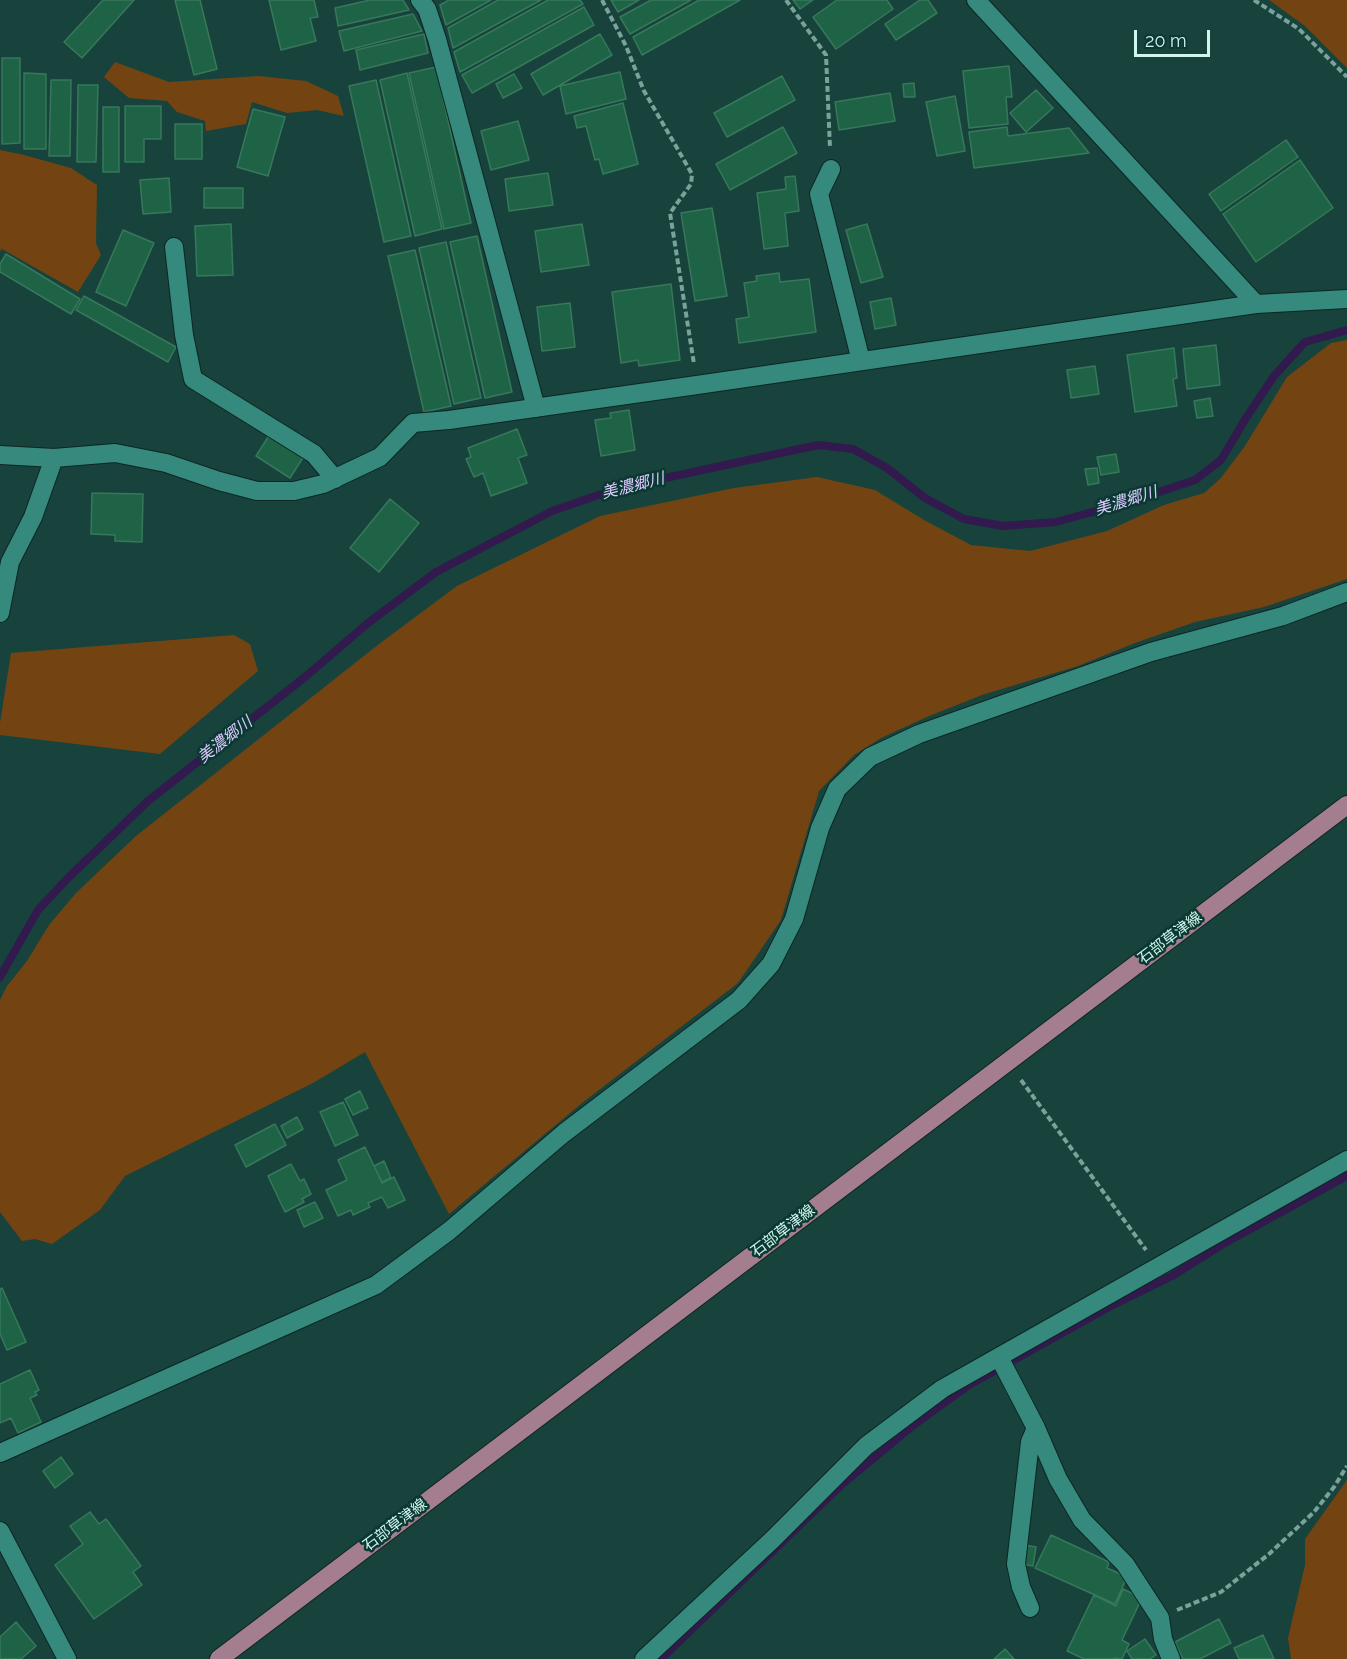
<!DOCTYPE html>
<meta charset="utf-8">
<style>
body{margin:0}
#map{position:relative;width:1347px;height:1659px;overflow:hidden;background:#17433c;font-family:Raleway,sans-serif}
canvas{display:block}
.scale{position:absolute;left:1134px;top:30px;width:76px;height:27px;box-sizing:border-box;border:3px solid #cff6ee;border-top:0;padding-left:8px;font-size:18px;line-height:21px;white-space:nowrap;color:#cff6ee;-webkit-text-stroke:4px #0a3832;paint-order:stroke}
</style>
<div id="map">
<canvas width="1347" height="1659"></canvas>
<div class="scale">20 m</div>
</div>
<script>
const ctx = document.querySelector('canvas').getContext('2d');
ctx.lineJoin = 'round';
function fill(path, color) {
  ctx.fillStyle = color;
  ctx.fill(path, 'evenodd');
}
function toPath(rows) {
  const path = new Path2D();
  for (const r of rows) {
    path.moveTo(r[0], r[1]);
    for (let i = 2; i < r.length; i += 2) path.lineTo(r[i], r[i + 1]);
  }
  return path;
}
function trace(path, color, width, dash) {
  ctx.strokeStyle = color;
  ctx.lineWidth = width;
  ctx.lineCap = dash ? 'butt' : 'round';
  ctx.setLineDash(dash || []);
  ctx.stroke(path);
}
function write(font, color, halo, rows, align = 'center') {
  ctx.font = font + ' Raleway,"Noto Sans JP",sans-serif';
  ctx.lineWidth = 5;
  ctx.setLineDash([]);
  ctx.textBaseline = 'middle';
  ctx.strokeStyle = halo;
  ctx.fillStyle = color;
  for (const [text, x, y, turn = 0] of rows) {
    ctx.save();
    ctx.translate(x, y);
    ctx.rotate((+turn || 0) * Math.PI / 180);
    ctx.textAlign = isNaN(turn) ? turn : align;
    if (halo) ctx.strokeText(text, 0, 0);
    ctx.fillText(text, 0, 0);
    ctx.restore();
  }
}
const green = toPath([
 [1269,0,1347,0,1347,68,1305,26],
 [115,62,169,82,259,76,306,81,338,96,344,116,317,110,287,113,252,102,246,124,206,131,205,121,177,112,167,101,129,98,104,77],
 [0,150,24,155,71,168,97,185,96,243,101,255,78,292,2,249,0,251],
 [1347,340,1347,579,1264,607,1195,622,1135,643,1078,666,982,695,929,716,881,738,854,755,819,791,781,920,738,983,582,1103,449,1214,365,1052,313,1083,125,1176,100,1210,52,1244,35,1239,22,1241,0,1212,0,1000,7,986,27,961,49,925,76,893,136,836,379,644,457,586,600,516,734,488,817,477,875,490,924,520,971,545,1030,551,1107,531,1164,505,1204,493,1220,479,1245,446,1287,377,1331,343],
 [234,635,250,644,258,671,160,754,0,735,0,723,11,653],
 [1347,1480,1347,1659,1291,1659,1288,1638,1305,1565,1305,1539]
]);
const stream = toPath([
 [0,977,38,910,69,877,148,801,305,677,368,623,436,572,552,511,619,488,818,445,853,449,887,468,925,498,964,519,1003,526,1056,522,1132,501,1195,480,1221,460,1246,418,1274,376,1305,342,1347,330],
 [661,1659,840,1486,915,1424,969,1385,1109,1307,1172,1276,1223,1244,1347,1176]
]);
const building = toPath([
 [103,0,134,0,82,58,64,42,103,0],
 [175,0,200,0,217,69,194,75,175,0],
 [269,0,314,0,318,17,310,18,316,41,281,50,269,0],
 [370,0,403,0,409,10,338,26,335,8,370,0],
 [449,0,491,0,446,25,440,5,449,0],
 [498,0,541,0,453,48,448,28,498,0],
 [548,0,580,0,583,4,460,72,454,52,548,0],
 [611,0,639,0,618,12,611,0],
 [651,0,691,0,630,34,620,17,651,0],
 [699,0,740,0,642,55,633,37,699,0],
 [793,0,813,0,800,9,793,0],
 [837,0,887,0,893,9,836,49,813,17,837,0],
 [920,0,928,0,937,13,896,40,885,24,920,0],
 [584,7,594,25,472,93,462,75,584,7],
 [413,14,422,31,344,51,339,31,413,14],
 [424,34,428,53,360,70,356,50,424,34],
 [600,34,612,55,543,95,531,74,600,34],
 [2,58,20,58,20,143,2,144,2,58],
 [1009,66,1012,97,1006,97,1008,124,969,128,963,71,1009,66],
 [436,67,471,223,444,229,409,73,436,67],
 [620,72,626,99,566,114,560,86,620,72],
 [24,73,46,74,46,149,24,149,24,73],
 [407,73,442,229,415,236,380,80,407,73],
 [514,74,522,88,503,98,496,84,514,74],
 [782,76,795,100,727,137,714,113,782,76],
 [51,80,71,80,70,156,49,156,51,80],
 [376,80,411,236,384,242,349,86,376,80],
 [914,83,915,97,904,97,903,84,914,83],
 [78,85,98,85,96,162,77,162,78,85],
 [1036,90,1053,108,1026,132,1010,113,1036,90],
 [890,93,895,121,839,130,835,102,890,93],
 [955,96,965,151,937,156,926,102,955,96],
 [623,103,638,164,603,174,599,159,595,160,586,126,577,128,574,116,623,103],
 [125,106,161,106,161,139,144,139,144,162,125,162,125,106],
 [103,107,119,107,119,172,103,172,103,107],
 [253,109,285,117,268,176,237,167,253,109],
 [518,121,529,160,491,170,481,131,518,121],
 [175,124,202,124,202,159,175,159,175,124],
 [783,127,797,153,730,190,716,164,783,127],
 [1007,127,1008,136,1069,128,1089,153,974,168,969,132,1007,127],
 [1286,140,1298,157,1221,211,1209,194,1286,140],
 [1300,160,1333,208,1256,262,1223,214,1300,160],
 [548,173,553,205,509,211,505,179,548,173],
 [795,176,799,211,785,213,788,246,764,249,757,193,786,189,785,177,795,176],
 [169,178,171,212,143,214,140,180,169,178],
 [204,188,243,188,243,208,204,208,204,188],
 [712,208,727,296,695,301,681,213,712,208],
 [231,224,233,275,197,276,195,226,231,224],
 [582,224,589,265,541,272,535,231,582,224],
 [867,224,883,277,861,283,846,230,867,224],
 [123,230,154,243,126,306,96,292,123,230],
 [477,236,512,392,485,398,450,242,477,236],
 [446,242,481,398,454,404,419,248,446,242],
 [415,250,451,406,424,412,388,256,415,250],
 [6,254,80,299,71,314,0,272,0,264,6,254],
 [779,273,780,282,809,279,816,332,739,343,736,319,749,317,744,283,757,281,756,276,779,273],
 [671,284,680,360,639,366,638,360,621,363,612,292,671,284],
 [84,296,176,347,168,362,76,310,84,296],
 [891,298,896,325,875,329,870,302,891,298],
 [570,303,575,347,542,351,537,307,570,303],
 [1216,345,1220,385,1187,389,1183,349,1216,345],
 [1174,348,1177,378,1173,379,1177,406,1135,412,1127,355,1174,348],
 [1095,366,1099,394,1071,398,1067,370,1095,366],
 [1210,398,1213,416,1197,418,1194,401,1210,398],
 [629,410,635,450,601,456,595,420,611,418,610,413,629,410],
 [517,429,527,455,518,458,527,483,491,496,483,473,474,477,466,459,471,457,468,448,517,429],
 [270,434,304,456,290,478,256,456,270,434],
 [1116,454,1119,472,1101,475,1097,457,1116,454],
 [1097,468,1099,483,1088,485,1085,469,1097,468],
 [92,493,143,494,142,542,115,541,115,535,91,534,92,493],
 [390,499,419,523,379,572,350,548,390,499],
 [360,1091,368,1108,353,1115,345,1099,360,1091],
 [343,1102,358,1135,335,1146,320,1112,343,1102],
 [297,1117,303,1129,287,1138,281,1126,297,1117],
 [275,1124,286,1145,246,1167,235,1145,275,1124],
 [365,1147,382,1183,394,1177,405,1200,388,1208,382,1197,368,1203,370,1207,353,1215,351,1210,338,1216,326,1190,347,1180,338,1160,365,1147],
 [384,1161,391,1178,382,1182,374,1166,384,1161],
 [291,1164,300,1181,304,1179,311,1194,302,1199,304,1202,285,1212,268,1176,291,1164],
 [315,1202,323,1218,304,1227,297,1210,315,1202],
 [2,1288,26,1342,7,1350,0,1334,0,1289,2,1288],
 [30,1370,39,1390,35,1392,37,1395,30,1398,41,1422,18,1433,11,1418,0,1423,0,1384,30,1370],
 [61,1457,73,1474,55,1488,43,1471,61,1457],
 [90,1512,99,1524,106,1519,141,1566,133,1572,142,1585,94,1619,55,1565,83,1544,70,1526,90,1512],
 [1051,1535,1109,1562,1107,1568,1127,1577,1115,1604,1035,1568,1051,1535],
 [1024,1545,1036,1547,1033,1566,1021,1564,1024,1545],
 [1123,1589,1142,1598,1122,1640,1129,1644,1122,1659,1114,1658,1113,1659,1084,1659,1067,1651,1094,1595,1116,1606,1123,1589],
 [1219,1619,1231,1643,1200,1659,1183,1659,1175,1642,1219,1619],
 [16,1622,36,1646,21,1659,0,1659,0,1637,16,1622],
 [1263,1635,1274,1659,1239,1659,1234,1648,1263,1635],
 [1145,1639,1156,1655,1150,1659,1132,1659,1127,1651,1145,1639],
 [1005,1649,1014,1659,994,1659,1005,1649]
]);
const path = toPath([
 [602,0,626,46,644,91,692,174,691,184,670,213,694,364],
 [786,0,826,55,830,148],
 [1254,0,1299,29,1347,77],
 [1021,1080,1146,1250],
 [1177,1610,1221,1592,1269,1554,1314,1512,1334,1487,1347,1466]
]);
const minor = toPath([
 [420,0,427,9,437,39,536,408],
 [976,0,1256,304],
 [831,169,819,194,861,361],
 [174,247,184,335,193,379,314,454,335,479],
 [0,455,54,458,115,453,166,463,219,481,257,491,294,491,323,484,380,457,413,423,449,420,697,385,1256,304,1347,299],
 [0,613,10,562,33,517,54,458],
 [999,1357,1036,1428,1058,1479,1082,1520,1125,1564,1160,1618,1163,1639,1171,1659],
 [0,1453,376,1285,449,1231,564,1133,739,1000,771,964,794,919,820,828,837,789,870,757,919,734,1151,652,1283,616,1347,592],
 [0,1531,67,1659],
 [1030,1608,1021,1587,1016,1564,1030,1442,1036,1428],
 [644,1659,772,1540,866,1446,942,1389,1347,1160]
]);
const major = toPath([
 [219,1659,1347,805]
]);
const streetNames = [
 ["石部草津線",1170,938,-37],
 ["石部草津線",783,1231,-37],
 ["石部草津線",395,1525,-37]
];
const waterNames = [
 ["美濃郷川",633,486,-14],
 ["美濃郷川",1126,501,-17],
 ["美濃郷川",225,740,-38]
];
fill(green, '#734412');
trace(stream, '#32194e', 8);
fill(building, '#1f6347');
trace(building, '#37785b', 1.5);
trace(minor, '#0d2623', 20);
trace(major, '#0d2623', 20);
trace(path, '#78a29a', 4, [6, 3]);
trace(minor, '#36897d', 18);
trace(major, '#a47e8f', 18);
write('15px', '#cff6ee', '#0a3832', streetNames);
write('italic 16px', '#dcc8fd', '#0a3832', waterNames);
</script>
